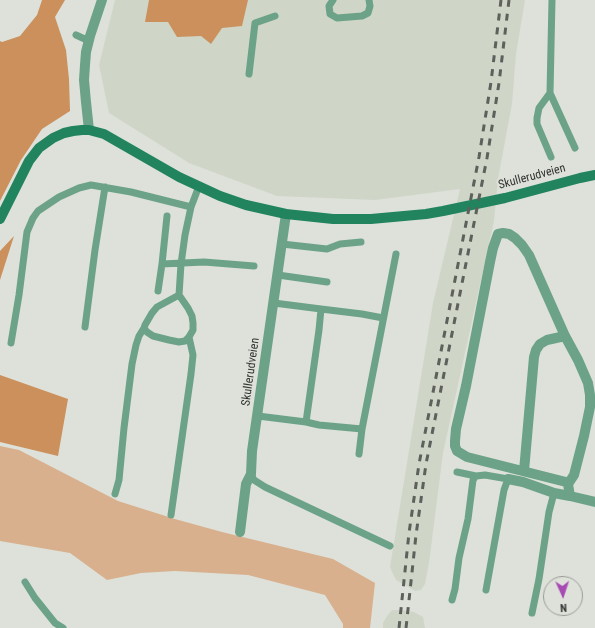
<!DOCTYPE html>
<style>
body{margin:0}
#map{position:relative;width:595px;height:628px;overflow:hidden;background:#dee1da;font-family:"Roboto Condensed",sans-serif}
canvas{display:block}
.north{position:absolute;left:543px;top:576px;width:40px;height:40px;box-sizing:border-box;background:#dee1da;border:1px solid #999c96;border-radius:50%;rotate:177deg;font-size:11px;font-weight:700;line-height:16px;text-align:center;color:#323431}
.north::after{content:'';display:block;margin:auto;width:14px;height:18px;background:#a84ab3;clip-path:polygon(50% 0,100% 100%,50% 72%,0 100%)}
</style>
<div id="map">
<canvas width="595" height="628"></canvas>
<div class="north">N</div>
</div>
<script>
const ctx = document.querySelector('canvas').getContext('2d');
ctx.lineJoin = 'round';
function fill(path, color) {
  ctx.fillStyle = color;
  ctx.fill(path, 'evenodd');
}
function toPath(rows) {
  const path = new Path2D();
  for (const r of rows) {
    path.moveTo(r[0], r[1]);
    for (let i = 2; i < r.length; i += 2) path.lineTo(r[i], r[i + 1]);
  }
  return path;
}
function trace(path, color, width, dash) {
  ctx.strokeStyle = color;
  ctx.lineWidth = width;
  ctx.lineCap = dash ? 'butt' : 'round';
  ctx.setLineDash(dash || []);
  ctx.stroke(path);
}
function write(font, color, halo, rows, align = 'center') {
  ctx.font = font + ' "Roboto Condensed",sans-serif';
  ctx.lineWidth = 4;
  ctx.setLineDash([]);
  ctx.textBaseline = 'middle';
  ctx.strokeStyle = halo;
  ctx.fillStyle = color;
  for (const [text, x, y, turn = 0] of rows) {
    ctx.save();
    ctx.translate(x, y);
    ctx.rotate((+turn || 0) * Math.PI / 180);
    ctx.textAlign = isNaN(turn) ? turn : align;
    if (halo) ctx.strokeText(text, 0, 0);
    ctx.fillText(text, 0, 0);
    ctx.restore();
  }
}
const built = toPath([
 [115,0,525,0,516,54,512,104,498,179,494,221,443,453,429,563,425,584,421,590,415,591,396,580,392,572,390,567,433,303,460,189,375,200,277,196,189,163,109,113,99,65],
 [392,610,402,610,414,612,423,617,425,628,383,628,383,623,387,616]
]);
const green = toPath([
 [0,446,19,450,118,501,175,519,222,532,333,559,375,583,370,628,343,628,343,624,325,595,248,575,175,571,141,573,107,580,70,553,0,541]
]);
const forest = toPath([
 [42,0,65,0,55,17,66,50,69,79,70,111,42,129,21,160,0,201,0,41,2,42,20,36,37,15],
 [149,0,248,0,242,26,222,28,211,44,201,36,177,37,168,22,145,22],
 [14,236,0,280,0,251],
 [0,375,68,399,58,456,0,442]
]);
const lane = toPath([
 [333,0,329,6,330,14,337,18,362,16,368,13,370,6,369,0],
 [552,0,550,93,575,148],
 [76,35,89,41],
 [249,74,255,23,275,16],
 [550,93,539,108,537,118,537,124,551,157],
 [282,244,327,249,340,244,361,242],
 [162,264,167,216],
 [278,275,327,282],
 [158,291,162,264,204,262,254,266],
 [274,303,321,309,362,314,383,318],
 [85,327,95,250,105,187],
 [144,328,147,332,153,336,169,340,179,342,185,341,189,337,193,330,193,323,192,316,188,308,179,295,181,264,185,235,191,207,199,186],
 [11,343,19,295,27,232,33,218,38,211,59,197,79,188,91,185,131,192,191,207],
 [258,416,306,422,319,425,362,429,396,254],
 [306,422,319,330,321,309],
 [359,454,362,429],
 [457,472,476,476],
 [251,474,254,480,265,487,390,546],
 [115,494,119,480,124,428,132,364,136,345,139,336,144,328,145,325,152,313,157,307,179,295],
 [171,515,191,374,193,355,189,337],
 [25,582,35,598,55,623,63,628],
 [452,600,455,589,459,558,468,519,473,480,476,476,485,475,508,479,504,490,486,590],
 [532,613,539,579,549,512,554,493]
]);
const street = toPath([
 [89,130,86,102,84,80,85,65,86,52,90,36,102,0],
 [524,471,534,357,536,350,540,344,547,340,565,336],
 [508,479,523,482,554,493,570,496,595,502],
 [568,484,566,482,467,457,457,451,455,446,455,441,456,429,466,386,490,262,493,248,498,234,503,233,509,234,515,238,522,245,529,255,565,336,578,360,588,383,590,395,590,407,584,436,574,475,568,484,570,496],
 [240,532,246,484,251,474,252,451,286,214]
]);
const secondary = toPath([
 [0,219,29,161,39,148,53,138,64,133,73,131,82,130,89,130,104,134,179,177,220,196,246,205,286,214,333,219,371,219,426,214,443,211,505,198,580,178,595,175]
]);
const rail = toPath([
 [399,628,409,533,419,464,479,157,491,82,501,0],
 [406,628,416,535,426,464,433,429,487,158,499,83,509,0]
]);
const streetNames = [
 ["Skullerudveien",532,177,-15],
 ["Skullerudveien",251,372,-82]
];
fill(built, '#cfd6c8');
fill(green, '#d8b08d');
fill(forest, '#cb905b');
trace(lane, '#6ca388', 7);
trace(street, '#6ca388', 10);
trace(secondary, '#21845e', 10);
trace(rail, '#5e605c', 3, [7, 7]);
write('12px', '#323431', '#dee1da', streetNames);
</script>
